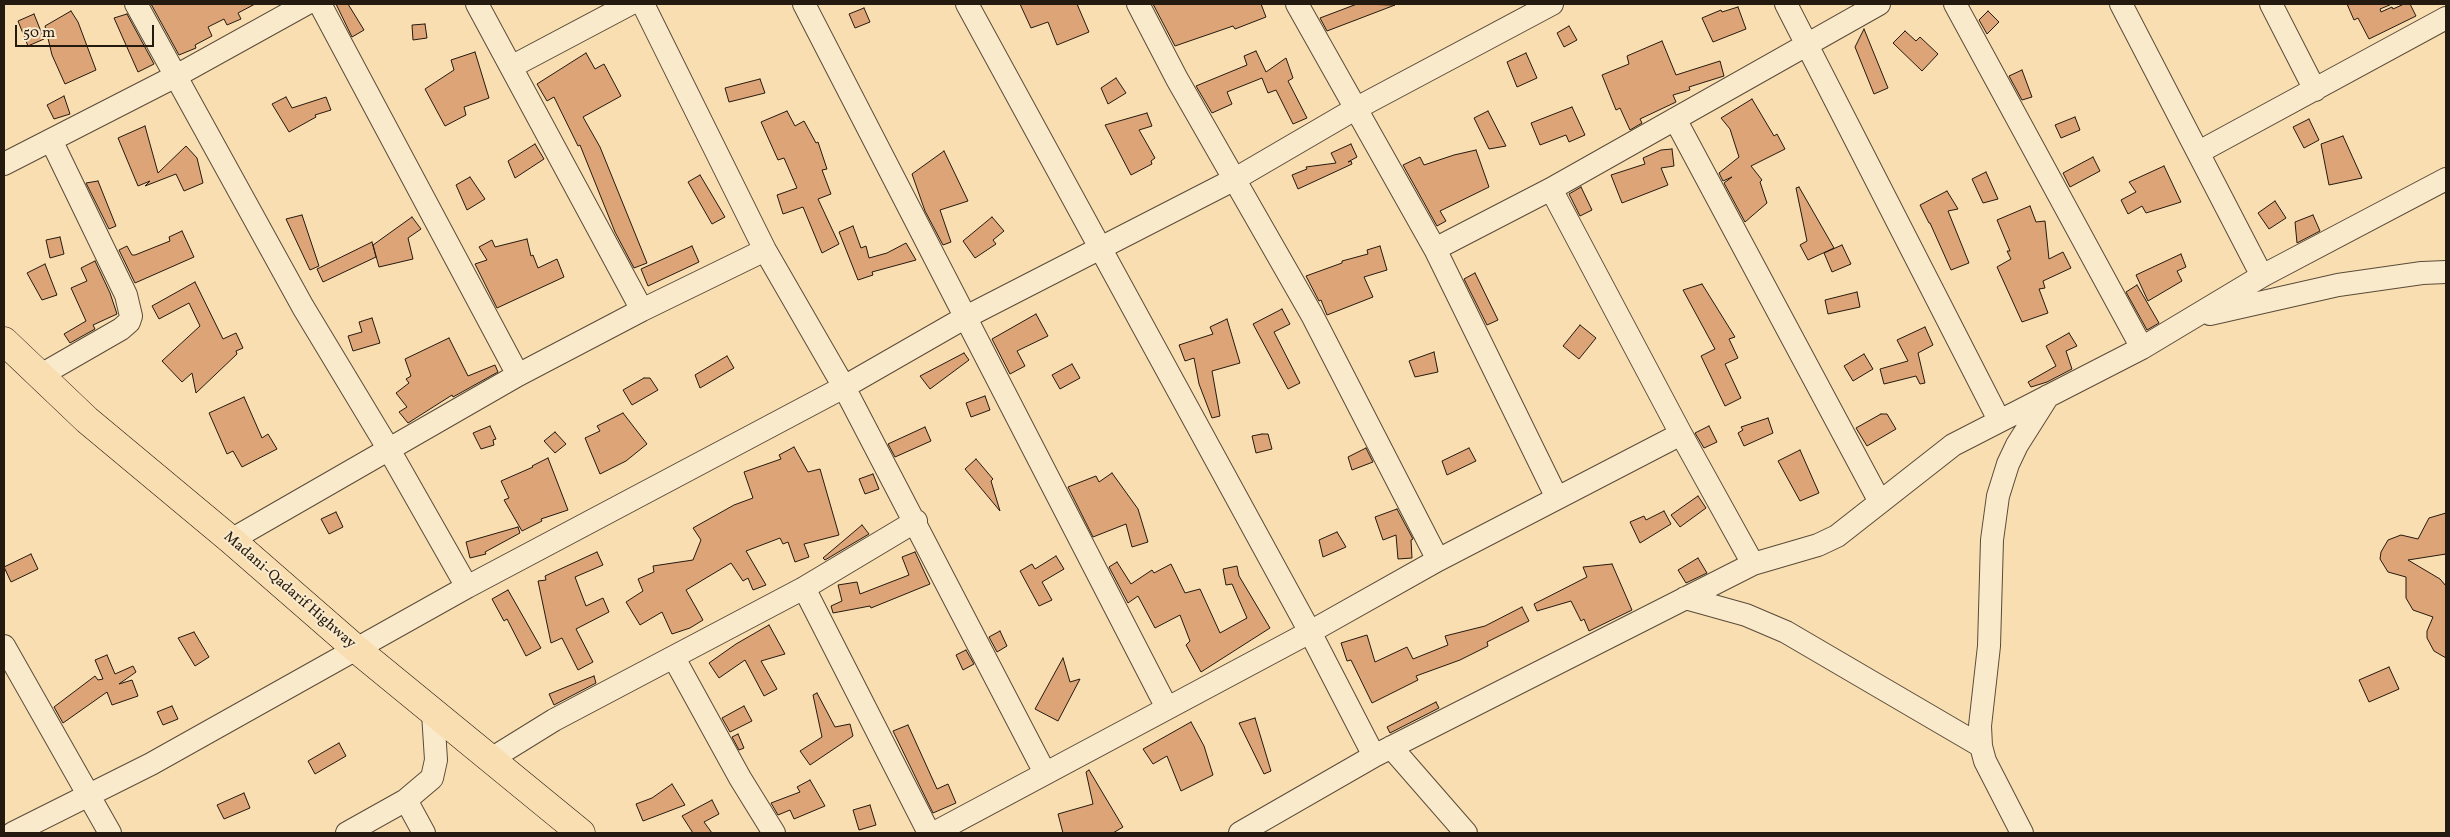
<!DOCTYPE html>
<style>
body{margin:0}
#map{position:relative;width:2450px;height:837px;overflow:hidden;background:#f8deb1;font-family:Vollkorn,serif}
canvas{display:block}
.frame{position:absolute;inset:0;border:5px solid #251a0f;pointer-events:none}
.scale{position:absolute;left:15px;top:25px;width:139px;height:22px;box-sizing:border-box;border:2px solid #251a0f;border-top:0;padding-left:6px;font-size:15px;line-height:18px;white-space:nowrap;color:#251a0f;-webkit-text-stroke:4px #faeacc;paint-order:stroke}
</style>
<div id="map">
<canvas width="2450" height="837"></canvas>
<div class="frame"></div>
<div class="scale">50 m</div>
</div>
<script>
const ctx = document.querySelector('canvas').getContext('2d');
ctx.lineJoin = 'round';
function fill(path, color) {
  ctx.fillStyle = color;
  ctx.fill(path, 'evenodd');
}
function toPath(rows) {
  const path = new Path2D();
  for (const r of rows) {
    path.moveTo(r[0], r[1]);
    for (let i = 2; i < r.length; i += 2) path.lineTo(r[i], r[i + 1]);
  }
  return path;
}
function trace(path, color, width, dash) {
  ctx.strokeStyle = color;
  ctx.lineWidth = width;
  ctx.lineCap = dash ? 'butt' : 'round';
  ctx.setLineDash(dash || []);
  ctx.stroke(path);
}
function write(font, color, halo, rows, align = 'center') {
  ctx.font = font + ' Vollkorn,serif';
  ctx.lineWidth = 4;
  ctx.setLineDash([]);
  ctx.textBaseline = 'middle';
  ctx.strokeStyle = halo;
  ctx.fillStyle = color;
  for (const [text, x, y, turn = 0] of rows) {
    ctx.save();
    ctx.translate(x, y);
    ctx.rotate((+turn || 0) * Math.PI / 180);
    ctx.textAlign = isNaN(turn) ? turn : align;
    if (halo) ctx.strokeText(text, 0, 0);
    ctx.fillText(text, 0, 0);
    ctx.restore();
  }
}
const building = toPath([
 [151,4,255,4,238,13,241,19,227,25,224,19,208,27,212,36,195,45,196,48,179,55,151,4],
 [336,4,348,4,364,30,352,37,336,4],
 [1020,4,1077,4,1089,32,1057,45,1048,22,1031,28,1020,4],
 [1153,4,1261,4,1266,17,1235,29,1233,26,1175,46,1153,4],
 [1357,4,1395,5,1327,31,1320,18,1357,4],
 [2347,4,2392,4,2380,9,2381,12,2392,7,2393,9,2404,4,2410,4,2416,16,2369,39,2358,18,2354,20,2347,4],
 [1738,7,1746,29,1713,42,1702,18,1721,10,1722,12,1738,7],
 [864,8,870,22,855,28,849,14,864,8],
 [71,11,78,22,96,70,65,84,52,55,45,26,71,11],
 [1988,11,1999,22,1987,34,1979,20,1988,11],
 [34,14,44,39,28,46,18,21,34,14],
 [127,14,154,64,138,72,114,18,127,14],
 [425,24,427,38,413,40,412,25,425,24],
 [1569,26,1577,40,1564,47,1557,33,1569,26],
 [1864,29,1888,88,1874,94,1855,47,1864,29],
 [1905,31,1916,41,1920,37,1938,54,1922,71,1893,43,1905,31],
 [1662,41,1676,75,1720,61,1724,76,1689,87,1690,90,1673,95,1676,102,1640,119,1642,123,1630,130,1620,108,1616,110,1602,75,1629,64,1627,56,1662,41],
 [1256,51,1266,72,1286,58,1293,78,1288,81,1307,118,1293,124,1276,90,1268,93,1262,78,1227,92,1232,104,1212,113,1196,86,1247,65,1244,56,1256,51],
 [475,52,489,98,464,107,466,115,445,126,425,89,454,70,451,60,475,52],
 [586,53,595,69,604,64,621,96,583,117,600,147,647,263,634,268,615,232,580,145,578,146,554,97,547,101,537,84,586,53],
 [1526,53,1537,78,1517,87,1507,62,1526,53],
 [2022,70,2032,97,2022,100,2009,76,2022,70],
 [1116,78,1126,93,1108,104,1101,88,1116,78],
 [760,79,765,93,729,102,725,88,760,79],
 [64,96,70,114,54,119,47,105,64,96],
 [286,97,292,108,326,97,331,110,315,115,316,117,289,132,272,104,286,97],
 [1752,99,1774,136,1777,134,1785,149,1751,166,1762,180,1760,182,1767,203,1745,222,1724,183,1732,177,1723,181,1719,173,1739,157,1730,129,1721,118,1752,99],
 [1572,107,1585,135,1569,142,1566,135,1540,145,1531,123,1572,107],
 [787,111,795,126,804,121,816,143,818,142,827,169,822,170,831,194,818,199,839,244,822,253,803,207,783,214,777,195,797,188,784,158,778,160,761,122,787,111],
 [1488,111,1506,146,1489,149,1474,118,1488,111],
 [1147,113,1152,126,1139,130,1155,158,1151,161,1152,164,1131,175,1105,125,1147,113],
 [2075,117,2080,130,2061,138,2055,125,2075,117],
 [2309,119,2319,140,2304,148,2293,127,2309,119],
 [145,126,158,173,186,146,197,158,203,183,184,191,176,174,145,186,150,181,138,186,118,138,145,126],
 [2343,136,2362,178,2329,185,2321,144,2343,136],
 [535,144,544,159,515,178,508,161,535,144],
 [1351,144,1357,157,1348,162,1351,161,1352,164,1298,189,1292,175,1307,169,1306,167,1336,163,1331,153,1351,144],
 [1672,149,1674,166,1661,168,1668,185,1622,203,1611,175,1645,164,1643,158,1661,150,1672,149],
 [1476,150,1489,187,1440,211,1446,221,1437,226,1403,165,1420,157,1424,165,1454,155,1476,150],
 [944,151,968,201,940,210,951,242,943,245,925,211,912,174,944,151],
 [2093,157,2100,171,2070,187,2063,173,2093,157],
 [2164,166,2181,202,2146,213,2142,206,2128,214,2121,200,2136,192,2129,182,2164,166],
 [1986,172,1998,199,1983,203,1972,179,1986,172],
 [700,175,725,217,712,224,688,182,700,175],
 [470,177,485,199,467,210,456,185,470,177],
 [98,181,116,226,109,229,86,183,98,181],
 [1581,187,1592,210,1580,216,1569,194,1581,187],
 [1799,187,1834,248,1808,260,1800,245,1807,241,1796,188,1799,187],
 [1947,191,1958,209,1948,211,1969,263,1951,270,1930,223,1929,223,1920,205,1947,191],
 [2275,201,2286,218,2269,229,2258,213,2275,201],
 [2030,206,2036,222,2045,221,2049,259,2063,252,2071,268,2043,281,2045,288,2039,289,2048,313,2022,322,1997,267,2011,259,2007,251,2010,251,1997,220,2030,206],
 [302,215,319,266,310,270,286,219,302,215],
 [2313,215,2320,231,2297,243,2295,222,2313,215],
 [412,217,421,229,408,238,413,259,379,267,373,245,412,217],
 [992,217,1004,231,993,240,996,244,975,258,963,241,992,217],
 [853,226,861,248,866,246,869,258,887,253,906,243,916,260,872,272,873,275,858,280,839,232,853,226],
 [182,231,194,257,135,283,119,250,127,246,132,255,135,255,170,241,169,237,182,231],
 [60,237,64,254,50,258,46,240,60,237],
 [527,239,531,256,533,255,538,268,557,259,564,277,497,308,475,264,487,260,479,247,492,240,495,247,527,239],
 [372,242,376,257,323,282,317,269,372,242],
 [1842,245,1851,264,1832,272,1824,253,1842,245],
 [692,246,699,262,648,286,641,269,692,246],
 [1380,246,1387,270,1364,277,1373,297,1327,315,1321,300,1319,301,1306,276,1342,263,1342,261,1368,254,1367,250,1380,246],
 [2181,254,2186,267,2177,271,2182,281,2148,301,2136,275,2181,254],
 [95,261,110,293,117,314,93,325,95,329,70,343,64,334,86,321,71,288,87,281,81,268,95,261],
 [45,264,57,295,42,300,27,273,45,264],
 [1475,273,1498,320,1487,325,1464,279,1475,273],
 [195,282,223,339,236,333,243,348,236,351,237,354,196,393,192,373,182,382,162,361,200,326,189,303,159,319,152,306,195,282],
 [1702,284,1735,337,1729,339,1738,358,1725,364,1741,398,1725,406,1701,356,1715,349,1683,290,1702,284],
 [2137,285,2159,323,2147,330,2126,292,2137,285],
 [1857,292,1860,307,1828,314,1825,300,1857,292],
 [1282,309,1290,324,1274,332,1300,383,1288,389,1253,324,1282,309],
 [1036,314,1048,336,1017,351,1025,366,1010,374,992,339,1036,314],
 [372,318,380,343,353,351,348,336,362,332,359,322,372,318],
 [1227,319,1240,363,1212,371,1220,416,1212,418,1199,384,1194,358,1185,361,1179,345,1213,334,1210,327,1227,319],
 [1580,325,1596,338,1579,359,1563,346,1580,325],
 [1925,327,1933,345,1918,353,1925,383,1920,384,1916,376,1884,384,1880,369,1908,361,1897,340,1925,327],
 [2069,333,2077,346,2066,351,2072,369,2047,382,2031,387,2028,382,2056,366,2046,346,2069,333],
 [449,338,468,376,495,365,498,372,453,397,452,395,408,423,399,412,407,407,396,393,409,383,406,379,411,376,405,359,449,338],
 [1434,352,1438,372,1415,377,1409,361,1434,352],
 [964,353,969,360,930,389,920,376,964,353],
 [1864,354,1873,369,1853,381,1844,366,1864,354],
 [727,356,734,368,700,388,695,375,727,356],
 [1072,364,1080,378,1060,389,1052,375,1072,364],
 [644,378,650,378,658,390,632,405,623,390,644,378],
 [985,396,990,410,971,417,966,403,985,396],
 [244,397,262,438,268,434,277,449,242,467,233,451,227,454,209,413,244,397],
 [623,413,647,444,626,461,600,474,585,438,600,431,597,426,623,413],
 [1881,414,1887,414,1896,429,1867,446,1856,428,1881,414],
 [1768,418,1773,433,1744,446,1738,433,1743,430,1741,427,1768,418],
 [490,426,496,439,493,440,494,445,481,449,473,433,490,426],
 [1709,426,1717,442,1704,448,1695,433,1709,426],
 [925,427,931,441,895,457,888,444,925,427],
 [555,432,566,444,555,453,544,441,555,432],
 [1262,434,1268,434,1272,449,1256,453,1252,436,1262,434],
 [794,447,808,472,820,469,839,535,804,544,809,557,795,562,788,542,783,544,780,538,746,551,766,585,753,590,748,578,743,581,731,563,686,590,703,620,690,628,672,634,662,612,640,625,626,602,643,591,638,579,654,572,653,566,693,560,701,540,693,528,734,505,753,498,744,472,781,459,779,455,794,447],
 [1366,448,1373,462,1352,470,1348,457,1366,448],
 [1469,448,1476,461,1447,475,1442,461,1469,448],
 [1800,450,1819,493,1800,501,1778,461,1800,450],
 [548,458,568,510,541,519,542,521,522,531,504,500,509,498,501,481,533,467,532,466,548,458],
 [976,459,993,479,991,481,1000,511,965,469,976,459],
 [1112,473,1138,509,1148,542,1132,547,1126,524,1093,537,1068,487,1096,476,1099,482,1112,473],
 [873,474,879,489,865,494,859,479,873,474],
 [1698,496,1706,508,1680,527,1671,515,1698,496],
 [1397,509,1413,539,1411,540,1412,558,1398,559,1396,535,1383,540,1375,517,1397,509],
 [1664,511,1671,524,1640,543,1630,522,1644,516,1646,520,1664,511],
 [336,512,343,527,329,534,321,519,336,512],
 [2446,513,2446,554,2408,560,2440,579,2446,586,2446,658,2434,651,2427,638,2427,631,2433,617,2413,610,2406,598,2406,577,2388,572,2380,559,2381,552,2388,540,2401,535,2418,539,2429,518,2446,513],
 [862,525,869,534,825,560,823,558,862,525],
 [518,527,520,533,485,552,486,554,470,558,466,542,518,527],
 [1337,532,1346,547,1323,557,1319,540,1337,532],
 [597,552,603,565,575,577,586,606,603,598,609,612,576,629,593,662,578,670,562,638,551,643,538,581,546,580,545,576,597,552],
 [915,552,930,584,871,608,870,606,833,613,831,606,842,601,838,585,857,582,860,594,909,575,902,557,915,552],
 [31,554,38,569,11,582,4,567,31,554],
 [1056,556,1064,569,1042,582,1052,600,1039,606,1020,571,1032,564,1035,569,1056,556],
 [1698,558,1707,573,1686,583,1678,570,1698,558],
 [1117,562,1131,584,1152,570,1154,573,1171,564,1185,593,1200,589,1220,633,1247,618,1232,584,1226,585,1223,569,1237,566,1239,576,1270,628,1201,672,1186,645,1190,641,1180,615,1155,628,1138,596,1128,603,1109,567,1117,562],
 [1612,564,1632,610,1589,631,1584,619,1581,621,1571,601,1537,611,1534,604,1587,577,1583,567,1612,564],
 [508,590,541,648,526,656,507,619,504,621,492,599,508,590],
 [1522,607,1529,621,1487,642,1488,646,1460,660,1416,676,1418,680,1372,703,1351,660,1347,661,1341,643,1367,635,1375,662,1407,647,1413,659,1448,645,1445,636,1485,626,1522,607],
 [769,625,785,654,761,661,777,689,764,696,745,660,719,678,709,663,736,644,769,625],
 [1000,631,1007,646,997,652,989,637,1000,631],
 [194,632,209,657,195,666,178,638,194,632],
 [966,650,974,664,963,670,956,655,966,650],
 [107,655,115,674,133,666,136,672,119,684,132,680,138,696,112,705,107,692,63,723,54,707,95,676,98,680,103,679,95,660,107,655],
 [1063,658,1070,682,1080,679,1058,721,1035,709,1063,658],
 [2389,667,2399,689,2369,702,2359,680,2389,667],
 [594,676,596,683,554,705,549,694,594,676],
 [817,693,835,727,850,724,853,736,810,765,800,751,822,737,813,695,817,693],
 [1436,702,1439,708,1390,733,1387,727,1436,702],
 [172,706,178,719,163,725,157,712,172,706],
 [744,706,752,721,730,732,722,718,744,706],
 [1255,718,1271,771,1264,774,1239,723,1255,718],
 [1191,722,1204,746,1213,775,1181,791,1167,756,1153,764,1143,749,1191,722],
 [908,725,937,789,948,784,956,803,933,813,893,731,908,725],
 [738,734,744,748,739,750,732,737,738,734],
 [339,743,346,756,315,774,308,761,339,743],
 [1089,770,1123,827,1113,833,1063,833,1058,814,1093,804,1086,772,1089,770],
 [810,780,825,806,794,819,790,810,778,815,771,803,800,792,797,787,810,780],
 [672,784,685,805,643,821,636,804,652,798,672,784],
 [244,793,250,808,224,819,217,805,244,793],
 [712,800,719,814,704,822,712,833,693,833,682,816,712,800],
 [870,805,876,825,859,830,853,810,870,805]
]);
const street = toPath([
 [136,4,303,307,388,448,467,587],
 [320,4,518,375],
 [477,4,642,310],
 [643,4,765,250,844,387,1045,773],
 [804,4,1167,708],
 [967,4,1310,632,1374,756],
 [1138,4,1177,79,1312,315,1438,560],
 [1297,4,1435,249,1557,498],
 [1786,4,1999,420],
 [1955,4,2142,348],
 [2121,4,2262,276],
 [2271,4,2315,90],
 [511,67,630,4],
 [1675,119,1880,502],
 [2199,152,2446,18],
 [4,164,176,76,306,4],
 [1551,189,1681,434,1753,564],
 [1435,249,1551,189,1879,4],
 [2210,314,2338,285,2422,273,2446,272],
 [41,375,121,329,129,322,131,316,126,295,51,140],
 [231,540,518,375,642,310,765,250],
 [804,588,929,833],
 [1685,598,1746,615,1786,632,1981,746],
 [4,646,110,833],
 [674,658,740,778,774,833],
 [1391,747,1466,833],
 [491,759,554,720,804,588,916,521],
 [406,800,424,833],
 [13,833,151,764,467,587,844,387,966,317,1235,179,1355,109,1552,4],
 [347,833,406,800,432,778,436,760,433,713],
 [934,833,1310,632,1438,560,1681,434],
 [1240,833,1374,756,1753,564,1818,545,1837,536,1953,445,2142,348,2262,276,2446,179],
 [2022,833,1985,761,1981,746,1980,726,1989,646,1992,540,1998,496,2008,464,2017,445,2048,396]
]);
const highway = toPath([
 [4,341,87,420,231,540,355,648,581,833]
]);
const streetNames = [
 ["Madani-Qadarif Highway",289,591,41]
];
fill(building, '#dca477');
trace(building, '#251a0f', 1);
trace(street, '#5a4b38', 24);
trace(highway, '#251a0f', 29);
trace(street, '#faeacc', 22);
trace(highway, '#f8deb1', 28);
write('15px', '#251a0f', '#faeacc', streetNames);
</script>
